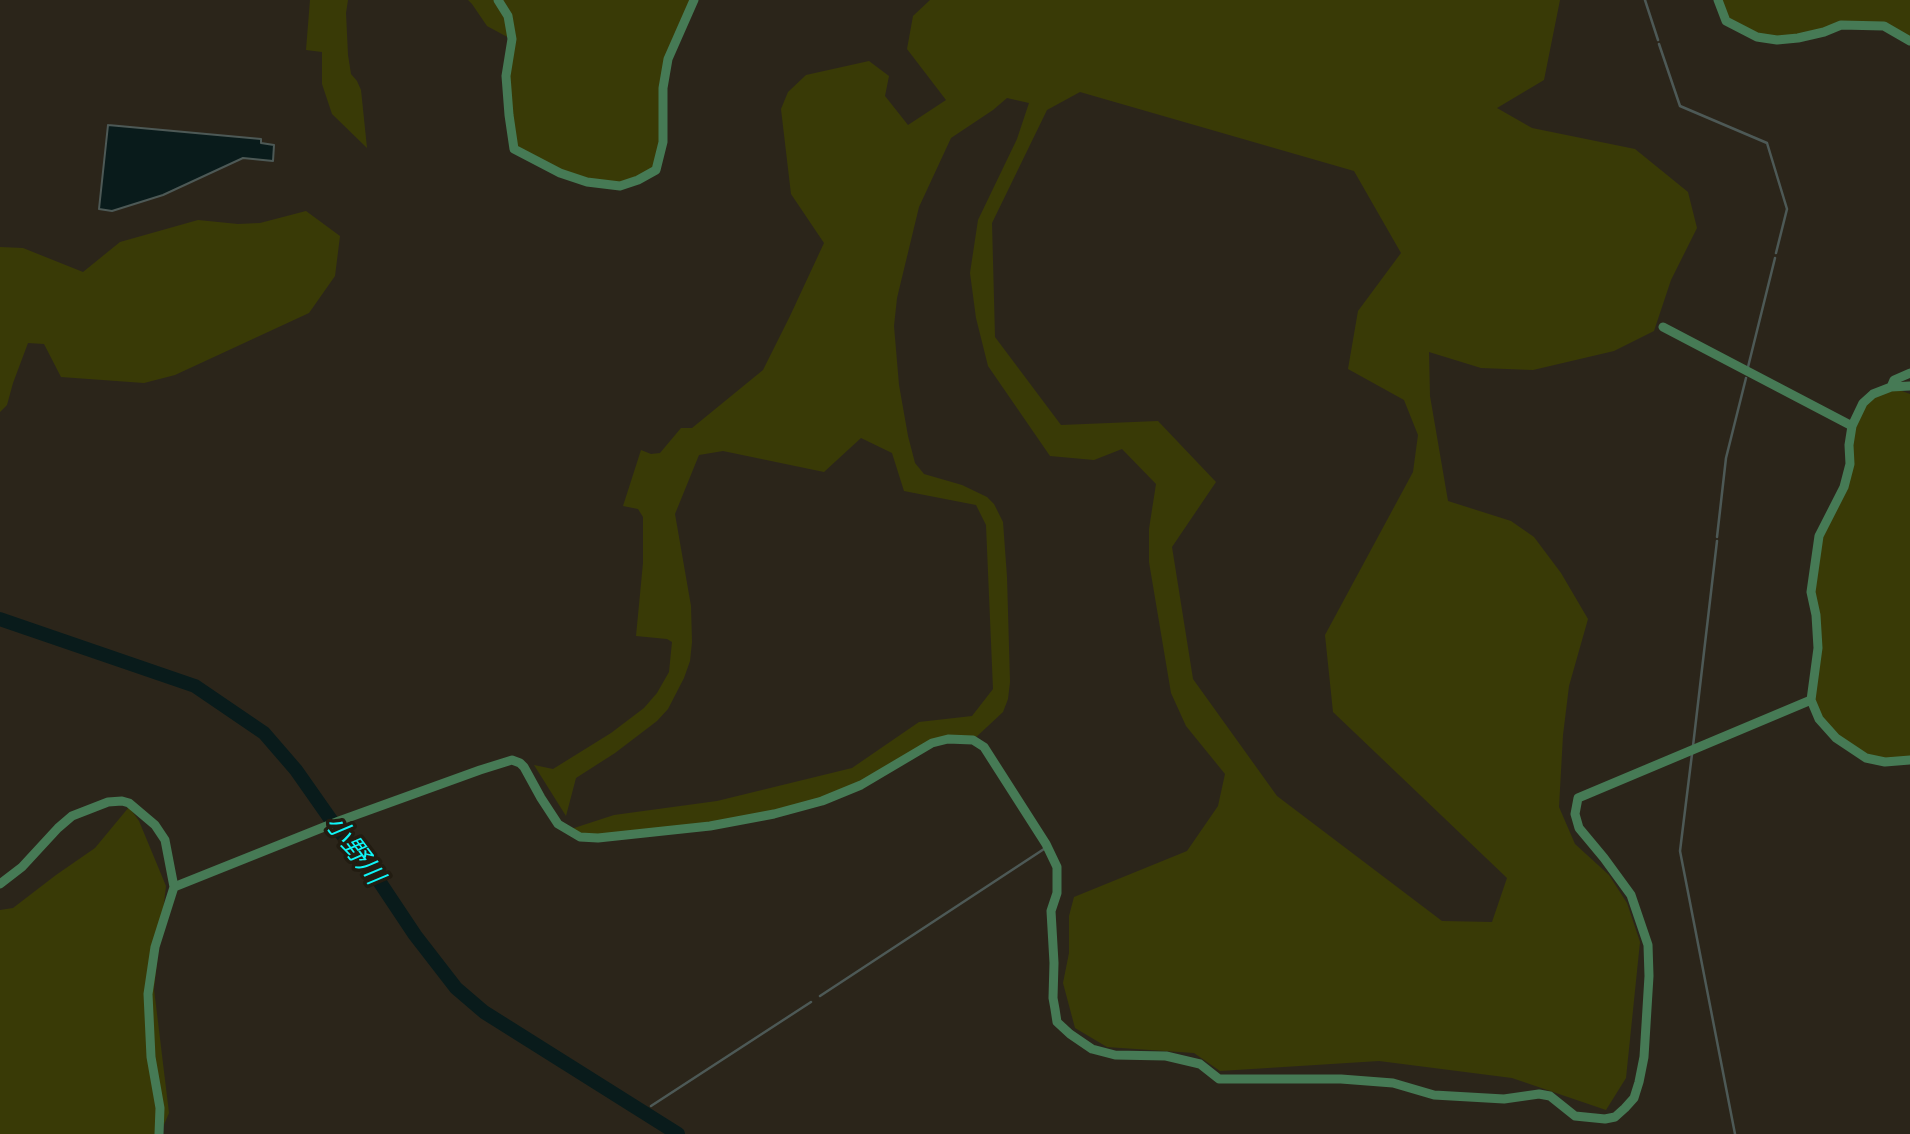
<!DOCTYPE html>
<meta charset="utf-8">
<style>
body{margin:0}
canvas{display:block;background:#2b251a}
</style>
<canvas width="1910" height="1134"></canvas>
<script>
const ctx = document.querySelector('canvas').getContext('2d');
ctx.lineJoin = 'round';
function fill(path, color) {
  ctx.fillStyle = color;
  ctx.fill(path, 'evenodd');
}
function toPath(rows) {
  const path = new Path2D();
  for (const r of rows) {
    path.moveTo(r[0], r[1]);
    for (let i = 2; i < r.length; i += 2) path.lineTo(r[i], r[i + 1]);
  }
  return path;
}
function trace(path, color, width, dash) {
  ctx.strokeStyle = color;
  ctx.lineWidth = width;
  ctx.lineCap = dash ? 'butt' : 'round';
  ctx.setLineDash(dash || []);
  ctx.stroke(path);
}
function write(font, color, halo, rows, align = 'center') {
  ctx.font = font + ' "Nunito Sans","Noto Sans JP",sans-serif';
  ctx.lineWidth = 7;
  ctx.setLineDash([]);
  ctx.textBaseline = 'middle';
  ctx.strokeStyle = halo;
  ctx.fillStyle = color;
  for (const [text, x, y, turn = 0] of rows) {
    ctx.save();
    ctx.translate(x, y);
    ctx.rotate((+turn || 0) * Math.PI / 180);
    ctx.textAlign = isNaN(turn) ? turn : align;
    if (halo) ctx.strokeText(text, 0, 0);
    ctx.fillText(text, 0, 0);
    ctx.restore();
  }
}
const green = toPath([
 [310,0,348,0,346,13,348,55,351,74,357,81,361,90,367,148,332,114,322,84,322,52,306,50],
 [468,0,694,0,668,59,662,145,656,170,620,186,587,182,514,149,509,115,511,39,487,26,472,4],
 [930,0,1560,0,1544,80,1497,108,1532,128,1635,149,1688,192,1697,228,1671,280,1654,331,1614,351,1533,370,1481,368,1429,352,1430,396,1448,501,1511,521,1534,537,1561,573,1588,619,1569,686,1563,735,1559,807,1575,844,1609,875,1627,903,1640,942,1626,1078,1606,1110,1512,1078,1379,1061,1220,1071,1194,1053,1107,1047,1075,1028,1063,983,1069,953,1069,916,1074,897,1187,851,1218,806,1225,774,1186,726,1171,693,1149,562,1149,529,1156,484,1122,449,1094,460,1050,456,988,366,976,318,970,273,978,220,1017,139,1029,103,1007,98,993,110,951,138,919,207,897,298,894,326,899,385,908,436,915,463,924,474,962,485,987,497,994,504,1003,522,1007,577,1010,682,1008,699,1003,712,973,740,948,739,861,785,774,814,598,838,568,830,614,815,717,801,852,768,919,722,972,716,993,689,986,525,976,505,904,491,892,453,861,438,824,472,723,451,699,455,675,514,691,606,692,642,690,661,684,678,668,709,657,721,615,753,576,778,566,816,534,765,553,769,611,733,644,708,657,693,669,672,672,642,667,639,636,636,643,563,643,517,638,509,623,506,641,450,651,454,660,453,681,428,692,428,763,370,790,316,824,243,791,194,781,109,788,92,806,75,869,61,889,76,885,96,908,125,946,100,907,49,913,16],
 [1080,92,1354,171,1401,253,1358,311,1348,369,1404,400,1418,435,1413,472,1325,635,1333,712,1507,878,1492,922,1442,921,1277,796,1193,679,1172,547,1216,482,1158,421,1061,425,995,337,992,223,1047,110],
 [1718,0,1910,0,1910,41,1883,26,1841,25,1777,40,1726,21],
 [306,211,340,236,335,276,309,313,175,375,144,383,61,377,44,344,28,343,13,383,7,405,0,412,0,247,23,248,83,272,120,242,198,220,238,224,260,223],
 [1891,387,1910,394,1910,760,1866,758,1836,738,1811,700,1818,648,1811,592,1819,536,1844,487,1849,445,1863,403],
 [129,807,139,821,166,886,154,989,169,1113,160,1134,0,1134,0,910,13,908,56,875,95,848]
]);
const water = toPath([
 [108,125,261,139,261,143,274,145,273,161,243,158,163,195,112,211,99,209,108,125]
]);
const stream = toPath([
 [1645,0,1658,40],
 [1659,44,1680,106,1767,143,1787,209,1776,253],
 [1748,367,1775,258],
 [1717,537,1726,458,1746,378],
 [1693,746,1717,541],
 [1692,754,1680,851,1735,1134],
 [820,996,1044,849],
 [651,1106,811,1002],
 [641,1112,644,1111]
]);
const river = toPath([
 [0,619,195,686,264,733,296,770,336,827,373,872,415,935,456,988,484,1012,678,1134]
]);
const minor = toPath([
 [498,0,508,16,512,39,506,76,509,115,514,149,560,173,587,182,620,186,638,180,656,170,663,142,663,88,668,59,694,0],
 [1718,0,1726,21,1757,37,1777,40,1798,38,1824,32,1841,25,1884,26,1910,41],
 [1663,327,1852,426],
 [1910,386,1891,387,1873,394,1863,403,1852,426,1849,445,1850,464,1844,487,1819,536,1811,592,1816,615,1818,648,1811,700,1819,719,1836,738,1866,758,1885,762,1910,760],
 [1891,387,1894,380,1910,373],
 [0,884,22,867,58,828,72,816,108,802,122,801,129,803,155,825,165,840,174,887,155,947,148,994,151,1057,160,1108,159,1134],
 [174,887,339,821,480,770,512,760,520,763,524,767,541,798,558,824,580,837,598,838,710,826,774,814,822,801,861,785,932,743,948,739,973,740,984,747,1046,844,1057,867,1057,893,1051,911,1054,963,1053,998,1055,1009,1057,1022,1070,1034,1092,1049,1115,1055,1166,1056,1200,1064,1219,1079,1341,1079,1393,1083,1434,1095,1504,1099,1539,1094,1550,1096,1575,1116,1605,1119,1615,1117,1625,1108,1634,1098,1639,1082,1644,1057,1649,976,1648,945,1631,895,1604,858,1579,828,1575,814,1578,798,1811,700]
]);
const waterNames = [
 ["小野川",353,851,53]
];
fill(green, '#393a06');
fill(water, '#091b1b');
trace(water, '#4d5956', 2);
trace(stream, '#4d5956', 2.5);
trace(river, '#091b1b', 14);
trace(minor, '#467a55', 9);
write('italic 26px', '#0ff6f8', '#221c11', waterNames);
</script>
